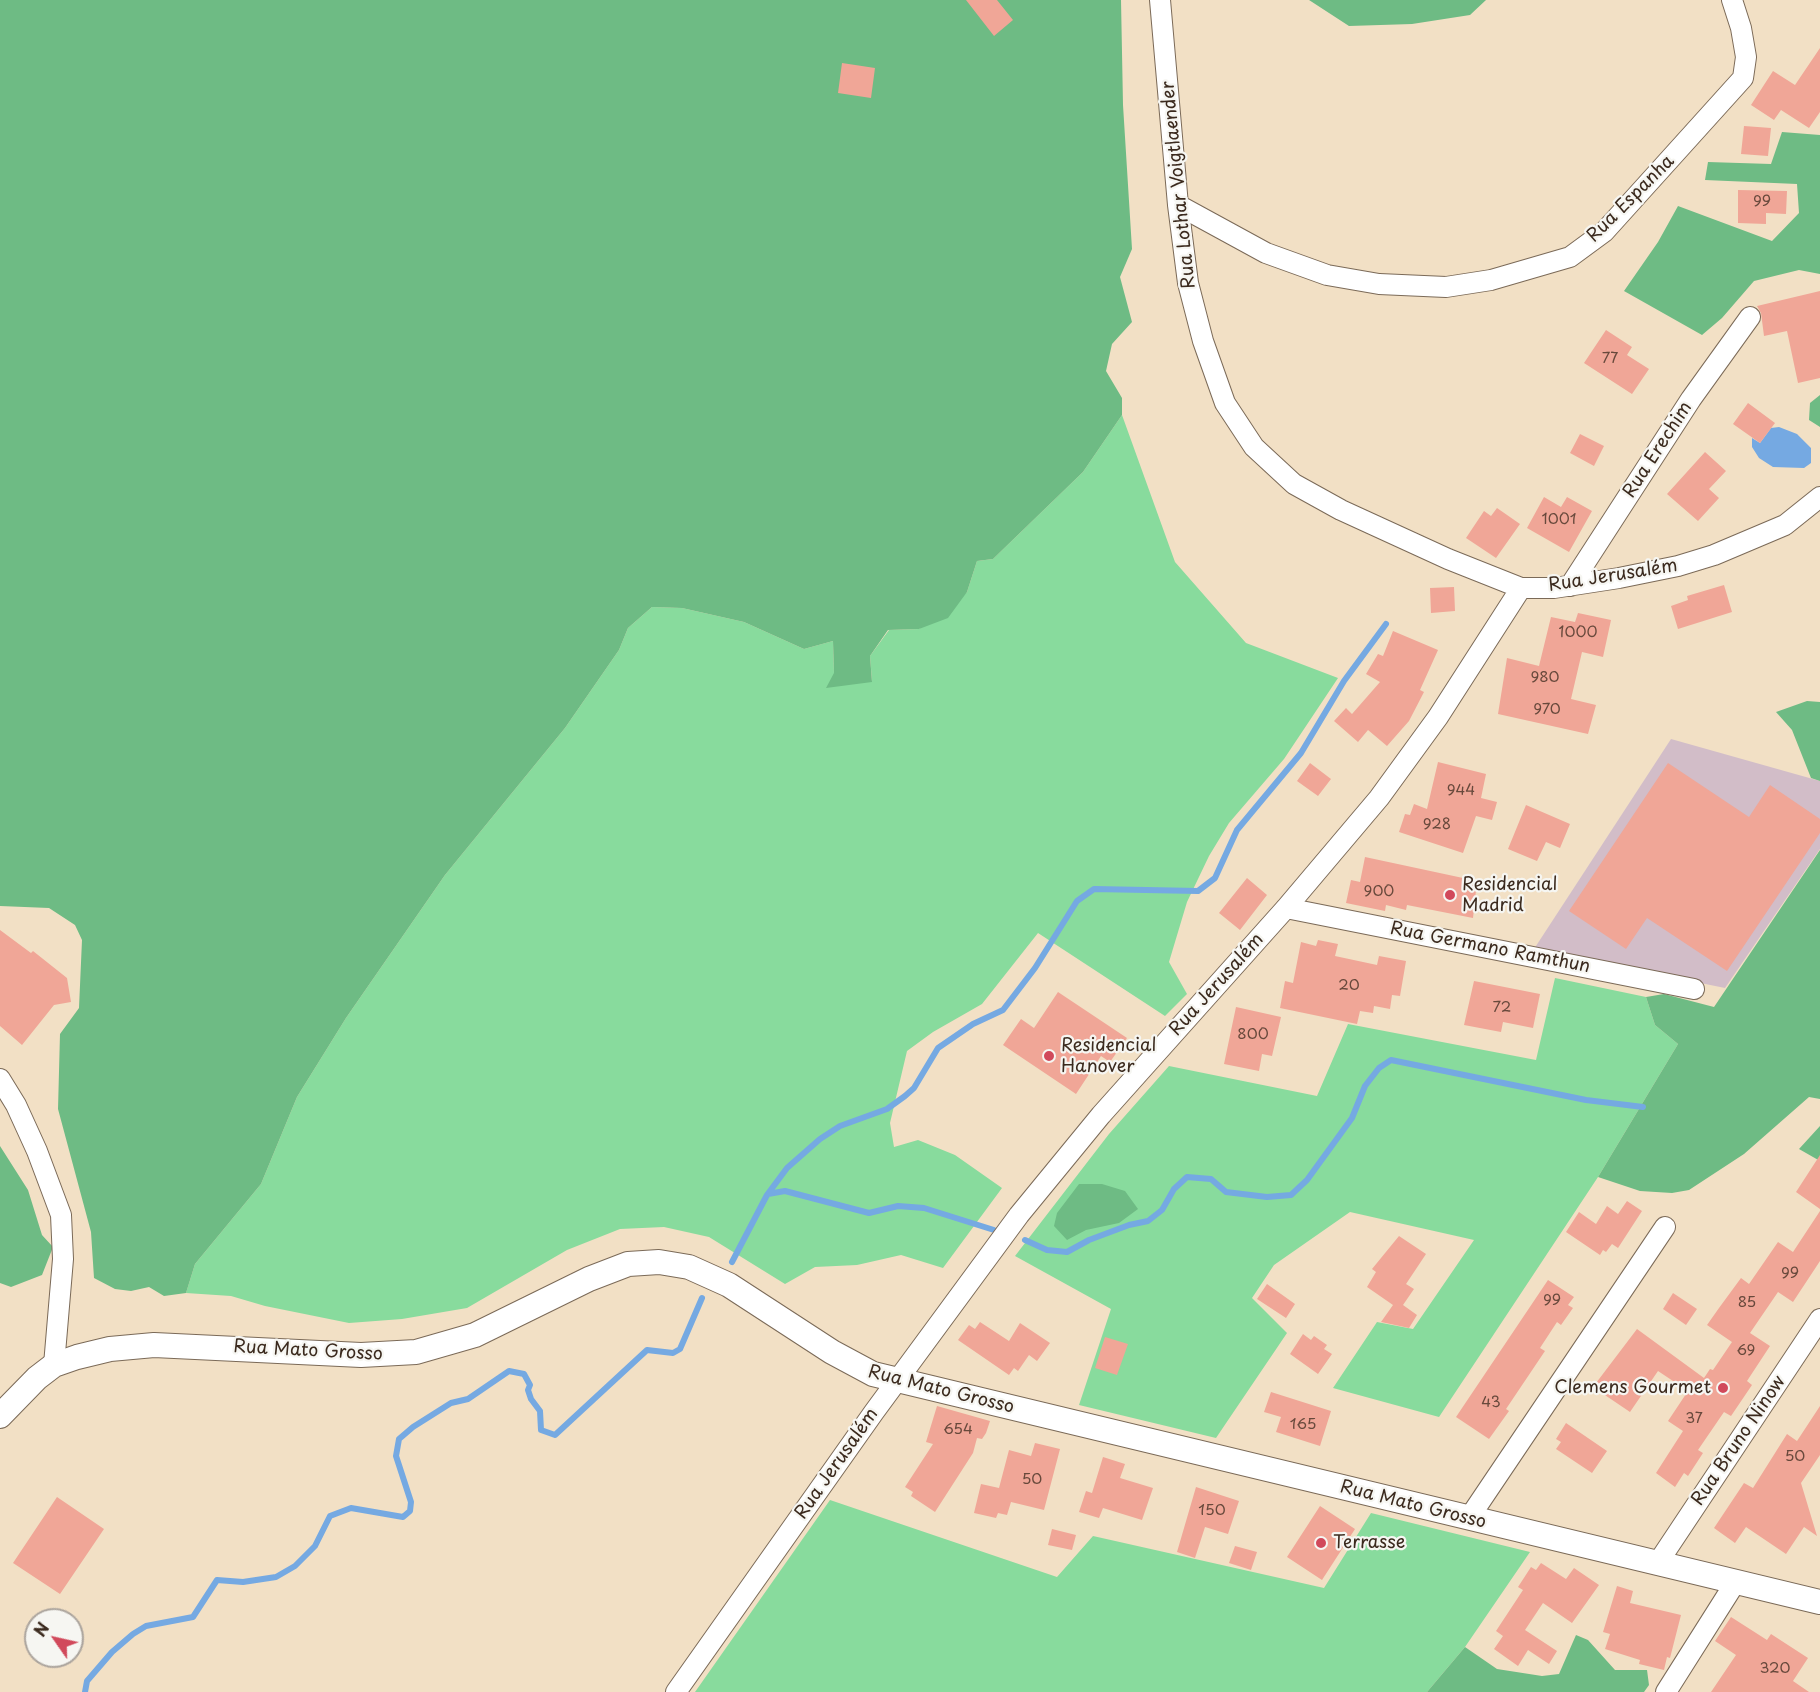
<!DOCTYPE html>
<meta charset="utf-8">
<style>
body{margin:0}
#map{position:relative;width:1820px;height:1692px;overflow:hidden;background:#f2e0c5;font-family:"Playpen Sans",sans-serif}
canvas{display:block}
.north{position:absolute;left:24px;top:1608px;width:60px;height:60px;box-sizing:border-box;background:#f6f6f2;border:2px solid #aba49d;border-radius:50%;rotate:304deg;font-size:16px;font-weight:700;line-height:24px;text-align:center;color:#3b2a1e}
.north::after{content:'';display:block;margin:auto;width:21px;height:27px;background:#d1495b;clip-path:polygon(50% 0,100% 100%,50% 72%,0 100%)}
</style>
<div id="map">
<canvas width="1820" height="1692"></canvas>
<div class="north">N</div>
</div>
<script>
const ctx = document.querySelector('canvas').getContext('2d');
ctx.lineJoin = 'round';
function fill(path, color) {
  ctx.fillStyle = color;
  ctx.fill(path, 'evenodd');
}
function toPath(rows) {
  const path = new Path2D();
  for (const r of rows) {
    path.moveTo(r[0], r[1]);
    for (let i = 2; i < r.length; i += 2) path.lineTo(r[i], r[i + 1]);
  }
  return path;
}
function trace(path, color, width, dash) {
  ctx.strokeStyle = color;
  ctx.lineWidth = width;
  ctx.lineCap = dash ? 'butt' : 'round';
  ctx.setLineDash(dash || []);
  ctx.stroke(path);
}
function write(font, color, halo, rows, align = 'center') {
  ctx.font = font + ' "Playpen Sans",sans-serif';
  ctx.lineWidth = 4.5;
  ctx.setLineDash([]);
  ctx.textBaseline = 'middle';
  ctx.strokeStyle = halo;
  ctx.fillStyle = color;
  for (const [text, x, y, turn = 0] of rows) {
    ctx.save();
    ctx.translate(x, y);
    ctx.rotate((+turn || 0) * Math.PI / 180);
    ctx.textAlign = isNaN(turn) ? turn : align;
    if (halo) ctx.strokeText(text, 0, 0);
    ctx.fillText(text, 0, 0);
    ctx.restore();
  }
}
const industrial = toPath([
 [1671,739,1820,781,1820,849,1725,988,1534,949]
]);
const green = toPath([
 [1122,415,1175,562,1246,643,1338,678,1284,759,1229,823,1209,856,1187,902,1169,962,1187,994,1165,1016,1038,933,982,1004,933,1032,907,1051,890,1123,894,1147,918,1140,955,1155,1002,1188,943,1268,901,1255,857,1265,815,1267,785,1284,709,1237,664,1227,620,1229,567,1250,467,1308,402,1319,349,1323,265,1306,231,1296,186,1293,195,1264,261,1184,297,1097,346,1018,445,875,565,728,619,650,628,628,652,607,682,608,744,622,804,649,833,641,834,673,872,681,870,656,889,630,919,629,967,592,977,561,993,559,1083,472],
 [1555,978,1646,997,1655,1025,1678,1044,1598,1177,1439,1417,1333,1388,1377,1322,1413,1329,1474,1240,1350,1212,1274,1265,1252,1298,1287,1333,1216,1438,1079,1405,1111,1309,1015,1256,1109,1134,1169,1066,1317,1096,1348,1024,1536,1060],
 [830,1500,1057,1577,1093,1536,1324,1588,1371,1513,1530,1552,1465,1647,1427,1692,695,1692]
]);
const forest = toPath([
 [0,0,1121,0,1123,105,1132,249,1120,277,1132,322,1112,344,1106,371,1122,398,1122,415,1083,472,993,559,977,561,967,592,948,618,919,629,888,630,870,656,872,682,826,688,834,673,833,641,804,649,744,622,682,608,652,607,628,628,619,650,565,728,445,875,346,1018,297,1097,261,1184,195,1264,186,1293,164,1296,149,1287,131,1291,115,1289,94,1278,91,1232,58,1109,60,1034,79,1008,82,940,75,925,49,908,0,906],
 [1309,0,1486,0,1470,15,1412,24,1349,26],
 [1782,132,1820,135,1820,274,1799,270,1754,281,1722,318,1702,335,1624,291,1658,242,1678,206,1772,241,1799,213,1797,184,1705,180,1708,162,1771,164],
 [1820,395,1820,427,1809,420,1810,403],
 [1807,701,1820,702,1820,781,1811,778,1792,730,1776,712],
 [1820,850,1820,1099,1809,1097,1744,1154,1689,1190,1672,1193,1640,1191,1598,1177,1678,1044,1655,1025,1646,997,1664,994,1714,1007],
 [1820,1126,1820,1161,1799,1149],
 [0,1146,28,1190,42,1235,53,1247,42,1275,11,1287,0,1283],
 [1079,1184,1102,1184,1125,1191,1138,1209,1119,1223,1086,1230,1067,1240,1054,1226,1057,1213],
 [1576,1635,1588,1640,1615,1670,1647,1670,1649,1685,1644,1692,1427,1692,1465,1647,1497,1669,1542,1676,1559,1674]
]);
const water = toPath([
 [1779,427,1797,434,1811,448,1811,463,1804,468,1773,467,1759,458,1752,447,1752,438,1760,443,1771,428]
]);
const stream = toPath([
 [768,1194,785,1191,869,1213,898,1206,924,1208,994,1230],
 [1025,1240,1047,1250,1067,1252,1089,1240,1129,1225,1148,1221,1162,1210,1174,1189,1187,1177,1211,1179,1226,1192,1267,1197,1291,1195,1307,1180,1352,1118,1365,1086,1379,1068,1391,1060,1586,1100,1643,1107],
 [732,1262,767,1195,787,1168,820,1139,840,1126,887,1109,905,1096,914,1088,938,1048,973,1024,1003,1010,1035,968,1077,901,1094,889,1198,891,1215,878,1237,830,1301,753,1344,681,1386,624],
 [85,1692,87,1681,112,1652,133,1634,146,1626,193,1617,217,1580,243,1582,276,1577,295,1566,315,1546,330,1516,351,1508,403,1517,410,1511,411,1502,396,1456,399,1439,413,1427,451,1403,468,1399,509,1371,524,1374,530,1385,528,1390,531,1399,540,1411,541,1430,555,1435,647,1350,673,1353,680,1349,702,1298]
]);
const building = toPath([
 [966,0,997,0,1013,20,994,36],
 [1820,48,1820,112,1809,128,1781,110,1774,120,1751,105,1773,71,1795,85],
 [842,63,875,68,871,98,838,93],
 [1744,126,1771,128,1768,156,1741,154],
 [1738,190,1787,191,1786,214,1766,213,1766,224,1738,223],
 [1820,291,1820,378,1798,383,1787,331,1764,336,1761,313,1757,306],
 [1606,330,1632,347,1627,355,1649,369,1632,394,1584,363],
 [1748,403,1775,423,1760,443,1733,424],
 [1580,434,1604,446,1594,466,1570,453],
 [1705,452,1726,471,1709,489,1719,498,1698,521,1667,494],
 [1544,497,1561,507,1567,497,1592,511,1569,552,1527,528],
 [1497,508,1520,524,1496,558,1466,538,1484,511,1491,516],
 [1724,585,1732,612,1678,629,1671,606,1688,600,1687,596],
 [1454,587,1455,611,1431,613,1430,588],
 [1578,613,1611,620,1603,657,1582,652,1571,699,1596,705,1588,734,1498,714,1507,658,1539,666,1551,617,1575,622],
 [1393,631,1438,650,1420,690,1424,692,1409,721,1387,746,1368,730,1358,742,1334,721,1346,708,1352,714,1380,682,1366,674,1378,654,1383,656],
 [1438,762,1486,774,1481,798,1497,802,1492,820,1476,816,1463,853,1399,832,1405,814,1410,815,1414,804,1427,809],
 [1310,763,1331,779,1318,796,1297,781],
 [1668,763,1749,817,1770,785,1820,819,1820,833,1727,971,1647,918,1626,949,1569,911],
 [1526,805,1570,824,1560,848,1546,842,1537,861,1508,849],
 [1365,857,1477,881,1473,918,1407,905,1406,910,1386,905,1385,911,1346,903,1351,880,1360,882],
 [1247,878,1267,895,1240,930,1219,913],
 [0,930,31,953,33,951,67,978,71,1002,54,1005,22,1045,0,1026],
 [1318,940,1338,944,1335,956,1377,965,1379,956,1406,961,1400,996,1392,995,1390,1009,1374,1006,1373,1013,1360,1011,1357,1024,1280,1008,1285,981,1293,983,1301,942,1316,946],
 [1474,981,1540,994,1533,1028,1503,1022,1501,1032,1464,1025],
 [1058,992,1127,1038,1110,1062,1101,1056,1076,1094,1003,1045,1021,1019,1034,1028],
 [1236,1007,1281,1017,1272,1056,1262,1054,1259,1071,1224,1064],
 [1820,1155,1820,1209,1796,1192],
 [1627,1201,1642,1211,1618,1248,1612,1244,1606,1252,1603,1250,1600,1255,1566,1232,1579,1212,1596,1224,1607,1206,1618,1214],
 [1820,1211,1820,1261,1793,1302,1778,1292,1750,1333,1770,1346,1747,1381,1752,1385,1731,1416,1724,1412,1698,1450,1703,1453,1688,1476,1684,1473,1675,1487,1656,1473,1683,1431,1668,1421,1688,1391,1658,1371,1630,1412,1593,1387,1637,1329,1704,1378,1710,1369,1713,1370,1732,1342,1707,1325,1719,1308,1741,1278,1749,1284,1778,1242,1793,1252],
 [1399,1236,1426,1254,1406,1284,1414,1289,1403,1305,1417,1315,1409,1328,1381,1322,1393,1305,1367,1287,1376,1272,1372,1269],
 [1548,1280,1574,1297,1568,1305,1573,1308,1561,1325,1557,1322,1540,1348,1545,1351,1506,1409,1509,1411,1489,1439,1456,1417],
 [1267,1284,1295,1304,1286,1318,1257,1299],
 [1673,1293,1697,1309,1686,1325,1663,1309],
 [980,1322,1009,1341,1020,1323,1050,1343,1037,1361,1029,1355,1018,1371,1014,1368,1009,1375,958,1340,969,1325,975,1329],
 [1303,1334,1311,1340,1314,1336,1327,1345,1324,1349,1332,1354,1318,1374,1290,1354],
 [1105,1337,1128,1344,1117,1375,1095,1368],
 [1271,1392,1331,1411,1320,1446,1276,1432,1281,1417,1264,1412],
 [937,1406,990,1421,986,1433,982,1439,977,1438,973,1453,935,1512,911,1496,913,1492,905,1487,933,1444,926,1442],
 [1820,1406,1820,1455,1801,1483,1817,1536,1804,1527,1786,1554,1746,1527,1735,1543,1714,1528,1744,1483,1753,1488,1787,1434,1797,1441],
 [1566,1423,1607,1451,1592,1473,1556,1449,1561,1442,1556,1439],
 [1035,1443,1060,1449,1044,1510,1011,1502,1007,1515,998,1513,996,1518,974,1513,981,1484,999,1488,1009,1450,1031,1456],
 [1103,1457,1125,1464,1120,1478,1153,1488,1142,1520,1103,1508,1099,1518,1079,1512,1086,1491,1092,1493],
 [1196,1487,1239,1501,1228,1534,1205,1527,1195,1558,1177,1552],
 [57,1497,104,1529,60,1594,13,1563],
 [1320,1506,1355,1529,1322,1580,1287,1557],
 [1052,1529,1076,1535,1072,1550,1048,1545],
 [1235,1546,1257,1552,1251,1570,1229,1563],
 [1541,1563,1566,1579,1574,1568,1599,1585,1572,1623,1543,1603,1525,1630,1557,1651,1549,1664,1528,1650,1518,1666,1494,1649,1503,1636,1496,1631,1523,1590,1518,1587,1531,1567,1536,1570],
 [1617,1586,1633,1591,1630,1603,1681,1615,1670,1658,1667,1657,1664,1670,1639,1664,1640,1660,1605,1649,1610,1634,1603,1632],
 [1731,1617,1767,1640,1771,1634,1808,1658,1793,1681,1809,1692,1711,1692,1736,1655,1715,1641]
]);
const minor = toPath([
 [1160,0,1178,205,1188,283,1203,341,1225,403,1254,447,1294,484,1341,510,1448,559,1521,588],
 [1178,205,1266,253,1327,275,1379,284,1446,287,1491,280,1570,257,1604,232,1743,78,1746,57,1741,28,1732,0],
 [1570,586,1691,399,1750,317],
 [1286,908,1694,989],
 [0,1079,16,1105,37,1151,61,1215,63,1259,54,1365],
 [1469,1518,1665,1227],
 [1657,1564,1820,1319],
 [676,1692,874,1412,1019,1215,1101,1115,1286,908,1379,798,1438,717,1521,588,1554,588,1619,578,1678,566,1714,555,1785,525,1820,497],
 [1666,1692,1735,1583]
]);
const tertiary = toPath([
 [0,1416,37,1378,54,1365,77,1357,110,1349,154,1345,361,1355,416,1352,475,1335,589,1279,628,1264,659,1262,689,1267,729,1285,832,1352,873,1374,1820,1602]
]);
const markers = [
 [1450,895,6,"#d1495b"],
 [1049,1056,6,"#d1495b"],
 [1723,1388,6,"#d1495b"],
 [1321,1543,6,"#d1495b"]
];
const numberNames = [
 ["99",1762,202],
 ["77",1610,359],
 ["1001",1559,520],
 ["1000",1578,633],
 ["980",1545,678],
 ["970",1547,710],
 ["944",1461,791],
 ["928",1437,825],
 ["900",1379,892],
 ["20",1349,986],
 ["72",1502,1008],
 ["800",1253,1035],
 ["99",1790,1274],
 ["99",1552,1301],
 ["85",1747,1303],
 ["69",1746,1351],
 ["43",1491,1403],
 ["37",1694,1419],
 ["165",1303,1425],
 ["654",958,1430],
 ["50",1795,1457],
 ["50",1032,1480],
 ["150",1212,1511],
 ["320",1775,1669]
];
const streetNames = [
 ["Rua Lothar Voigtlaender",1179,185,-96],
 ["Rua Espanha",1631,199,-45],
 ["Rua Erechim",1658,450,-57],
 ["Rua Jerusalém",1613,576,-9],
 ["Rua Germano Ramthun",1490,948,11],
 ["Rua Jerusalém",1217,985,-48],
 ["Rua Mato Grosso",308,1351,3],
 ["Rua Mato Grosso",941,1390,14],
 ["Rua Bruno Ninow",1739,1441,-56],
 ["Rua Jerusalém",837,1464,-55],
 ["Rua Mato Grosso",1413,1505,14]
];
const poiNames = [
 ["Residencial",1462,885],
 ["Madrid",1462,906],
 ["Residencial",1061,1046],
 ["Hanover",1061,1067],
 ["Clemens Gourmet",1711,1388,"right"],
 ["Terrasse",1333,1543]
];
fill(industrial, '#d2bdc8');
fill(green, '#88db9d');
fill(forest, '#6ebb84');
fill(water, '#75a9e2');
trace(stream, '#75a9e2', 6);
fill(building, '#f0a697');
trace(minor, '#7b6a58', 22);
trace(tertiary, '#7b6a58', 26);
trace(minor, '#fff', 20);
trace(tertiary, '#fff', 24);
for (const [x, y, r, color] of markers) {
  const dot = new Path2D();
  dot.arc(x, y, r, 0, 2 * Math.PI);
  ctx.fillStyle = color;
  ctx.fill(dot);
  trace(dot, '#f6f6f2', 2);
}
write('15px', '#68493c', null, numberNames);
write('18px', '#3b2a1e', '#f6f6f2', streetNames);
write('18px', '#3b2a1e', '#f6f6f2', poiNames, 'left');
</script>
